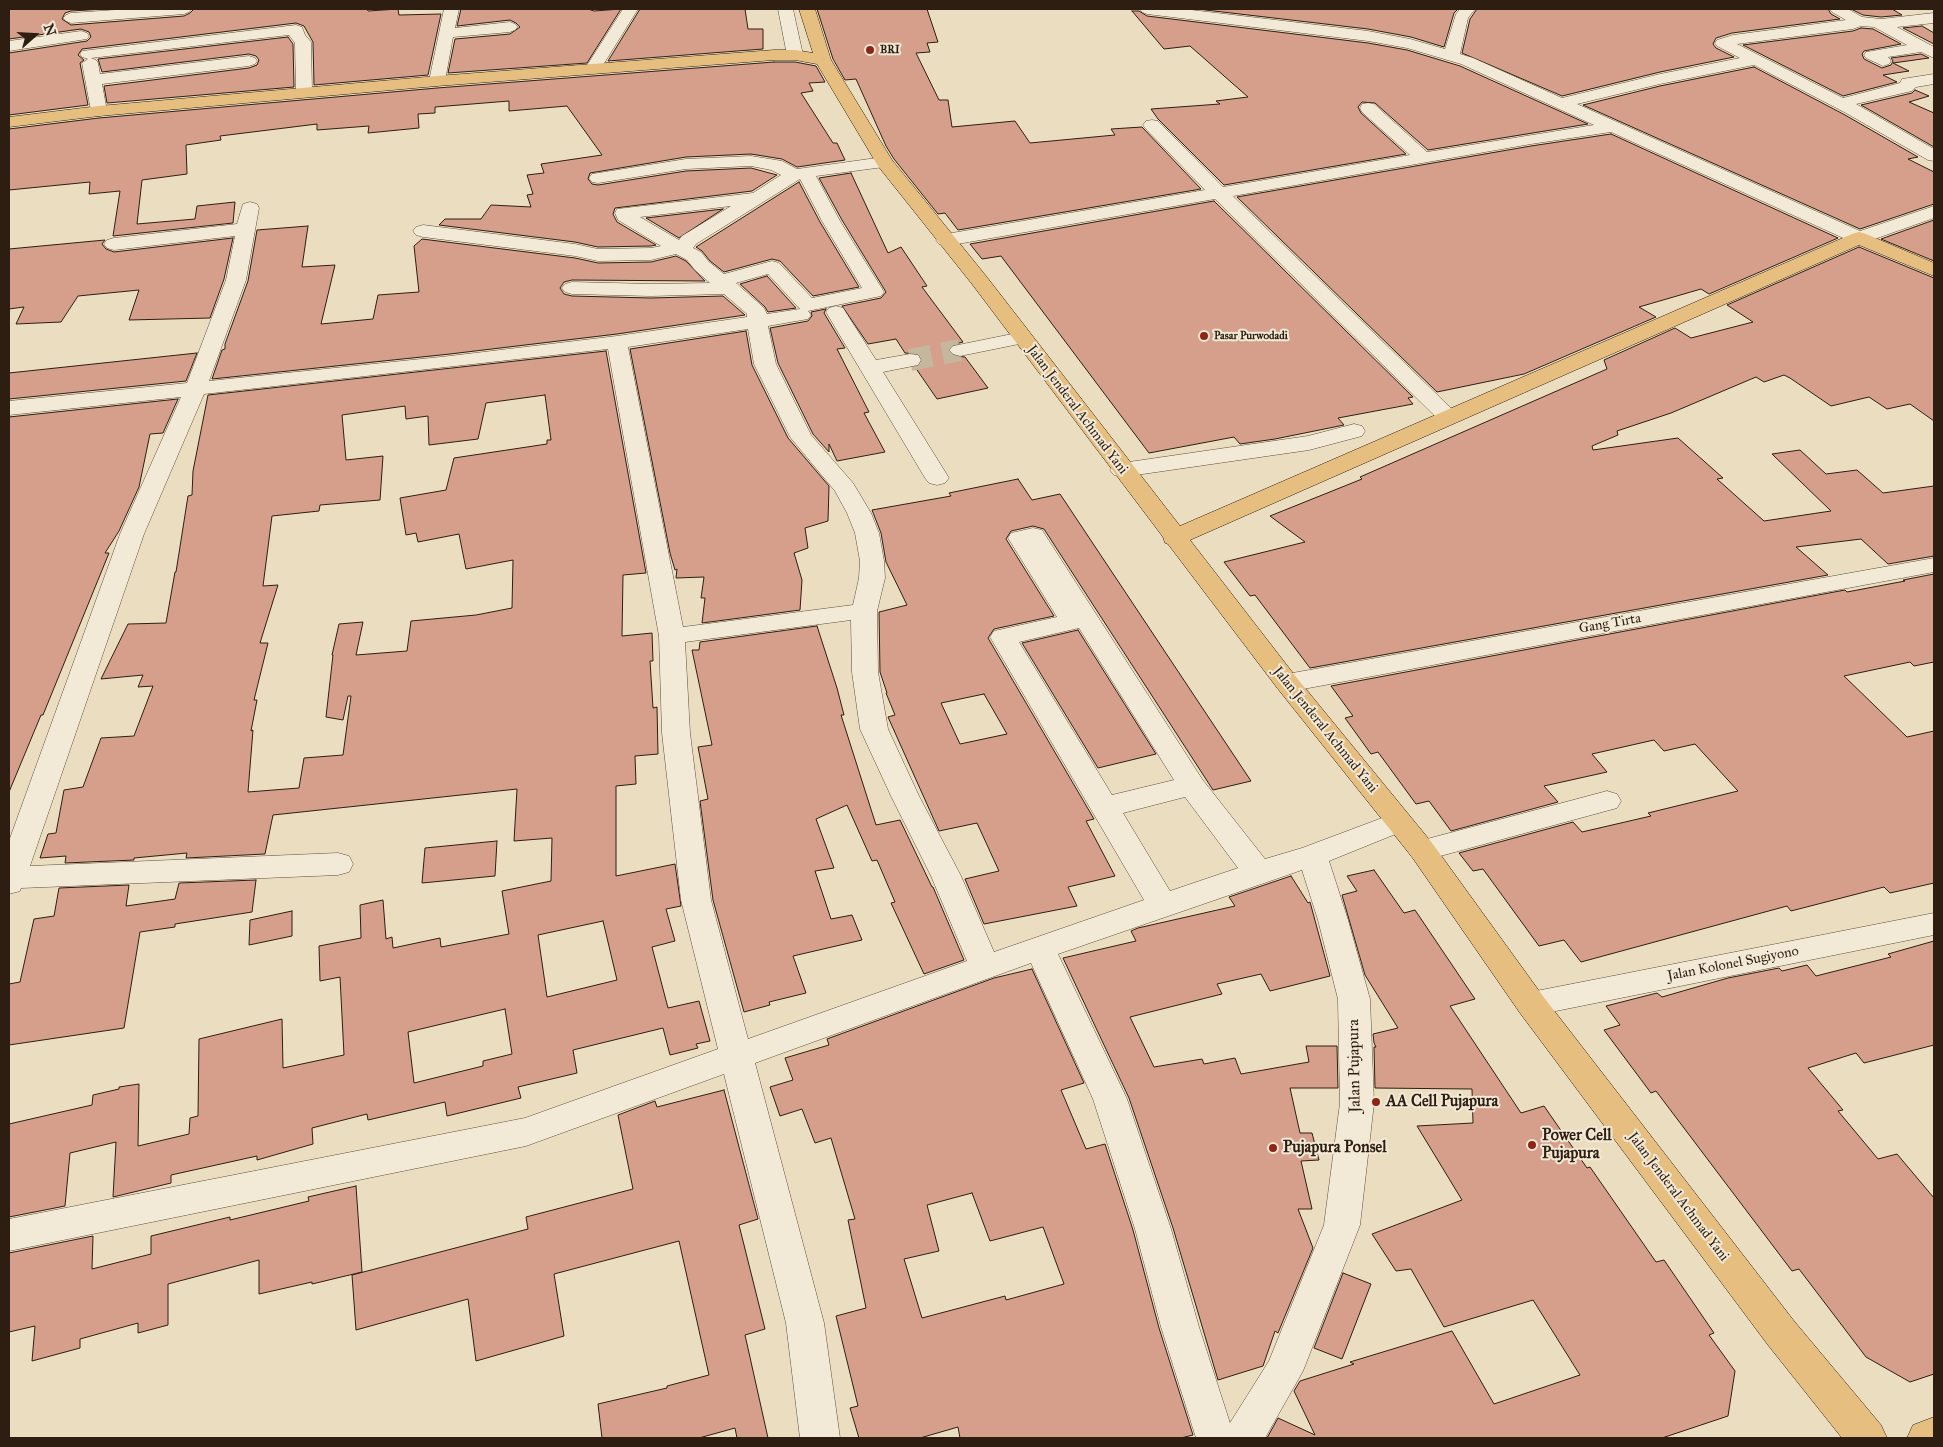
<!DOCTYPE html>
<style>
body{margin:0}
#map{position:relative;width:1943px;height:1447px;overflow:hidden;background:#ebddc0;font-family:"IM FELL Great Primer",serif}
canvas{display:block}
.frame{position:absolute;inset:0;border:10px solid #2e1e11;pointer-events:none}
.north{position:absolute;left:10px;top:10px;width:50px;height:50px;-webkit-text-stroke:4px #f2e9d6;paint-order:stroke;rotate:71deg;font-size:14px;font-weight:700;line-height:20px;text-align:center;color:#2e1e11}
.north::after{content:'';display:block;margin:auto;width:18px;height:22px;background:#2e1e11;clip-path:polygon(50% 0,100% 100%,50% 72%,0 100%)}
</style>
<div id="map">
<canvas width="1943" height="1447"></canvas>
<div class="frame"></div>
<div class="north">N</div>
</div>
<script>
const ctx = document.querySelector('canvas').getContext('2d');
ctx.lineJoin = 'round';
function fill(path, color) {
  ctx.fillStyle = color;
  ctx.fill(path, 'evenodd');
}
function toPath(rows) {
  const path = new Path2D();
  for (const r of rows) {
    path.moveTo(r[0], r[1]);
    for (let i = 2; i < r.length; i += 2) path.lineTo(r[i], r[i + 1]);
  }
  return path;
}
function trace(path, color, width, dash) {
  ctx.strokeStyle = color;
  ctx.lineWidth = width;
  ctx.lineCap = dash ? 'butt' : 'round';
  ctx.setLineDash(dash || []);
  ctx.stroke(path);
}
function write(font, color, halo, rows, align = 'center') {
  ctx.font = font + ' "IM FELL Great Primer",serif';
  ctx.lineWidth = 4;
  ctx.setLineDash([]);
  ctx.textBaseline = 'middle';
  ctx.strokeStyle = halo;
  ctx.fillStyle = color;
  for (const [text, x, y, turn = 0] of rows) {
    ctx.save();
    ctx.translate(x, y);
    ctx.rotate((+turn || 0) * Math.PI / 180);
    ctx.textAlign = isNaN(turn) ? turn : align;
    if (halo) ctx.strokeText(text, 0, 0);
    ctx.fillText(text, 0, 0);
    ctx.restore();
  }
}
const building = toPath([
 [9,9,105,9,71,11,65,13,62,19,71,25,184,16,190,13,194,9,367,9,368,11,398,9,399,15,441,14,428,75,314,85,313,42,304,26,296,23,82,49,78,55,84,60,80,63,88,105,9,115,9,53,87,41,91,37,89,32,81,29,9,39,9,9],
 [461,9,588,9,594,11,621,9,587,63,448,73,455,39,510,34,520,27,516,23,510,20,457,26,461,9],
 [640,9,745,9,748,29,763,29,763,49,608,61,640,9],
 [817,9,927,9,938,42,927,43,930,52,916,53,939,100,948,100,952,127,1015,121,1030,143,1115,135,1111,129,1142,127,1201,189,958,230,945,213,938,214,894,159,886,146,856,79,845,80,833,59,817,9],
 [1197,9,1458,9,1454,13,1444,47,1411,37,1368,29,1197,9],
 [1477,9,1828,9,1831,14,1840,19,1732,33,1716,38,1713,44,1716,48,1734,57,1660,72,1562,96,1462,53,1470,19,1477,9],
 [1851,9,1892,9,1902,15,1881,17,1863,15,1851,9],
 [1132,11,1139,11,1147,16,1368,43,1407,50,1460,66,1588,124,1428,150,1375,103,1362,102,1358,107,1361,113,1406,154,1224,185,1158,119,1151,109,1220,104,1216,101,1248,97,1190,46,1164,49,1132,11],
 [1922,26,1934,33,1934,44,1903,28,1922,26],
 [1861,28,1873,29,1901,44,1864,51,1862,54,1864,59,1882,68,1891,65,1893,61,1891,58,1921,54,1929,58,1893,63,1909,71,1883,75,1897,82,1843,96,1743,45,1853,31,1861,28],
 [288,37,293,44,294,87,107,103,104,86,249,68,257,65,259,60,256,56,249,54,102,72,98,59,288,37],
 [774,62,795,62,816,66,825,82,809,83,813,91,801,93,833,143,837,143,845,160,797,167,782,159,751,154,686,157,590,173,588,179,592,184,598,185,686,171,751,168,777,175,752,191,615,208,613,214,617,222,656,245,651,246,598,247,575,242,439,225,445,219,481,219,491,205,531,207,527,195,533,194,527,175,544,173,541,164,602,155,567,106,509,111,509,101,435,107,435,113,418,114,419,128,368,133,369,126,317,130,317,124,220,136,221,140,186,145,187,174,142,180,137,224,195,219,197,206,235,202,233,223,113,236,120,191,89,194,90,182,9,190,9,129,99,118,437,88,774,62],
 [1754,67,1845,115,1918,157,1908,159,1934,172,1934,204,1860,229,1583,105,1660,86,1754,67],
 [1915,90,1929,96,1909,102,1934,113,1934,147,1861,105,1912,93,1915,90],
 [1611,134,1838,238,1709,294,1701,289,1639,307,1656,317,1524,374,1437,392,1237,197,1531,146,1611,134],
 [851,173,888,253,901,247,927,286,922,287,963,342,952,345,948,351,952,356,965,357,988,388,937,399,915,367,920,366,923,361,920,354,905,353,896,339,868,344,842,306,881,298,886,292,842,220,819,178,851,173],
 [799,182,820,222,859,287,813,296,780,261,772,259,724,272,710,261,702,251,696,247,799,182],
 [1214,201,1413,397,1408,398,1413,404,1338,418,1344,425,1275,439,1240,444,1234,437,1149,453,1001,256,982,259,970,244,1214,201],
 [723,209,679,238,646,218,723,209],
 [1934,220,1934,261,1881,239,1934,220],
 [308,226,302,267,335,265,321,324,373,319,378,295,419,292,414,246,422,239,575,258,598,263,651,262,676,256,686,261,705,281,572,280,564,282,560,288,564,294,572,296,651,298,723,296,745,315,617,334,450,354,212,379,222,350,225,349,225,344,248,281,257,230,308,226],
 [233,238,224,279,210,318,129,320,139,290,78,296,61,322,16,324,24,307,9,309,9,249,105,240,102,244,106,249,114,252,233,238],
 [1859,247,1934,278,1934,421,1910,404,1887,409,1869,397,1831,406,1790,378,1784,375,1764,382,1756,377,1671,413,1617,431,1618,435,1592,446,1593,450,1678,438,1723,478,1717,479,1764,521,1831,511,1772,454,1800,450,1826,474,1857,470,1883,493,1934,486,1934,556,1888,564,1861,539,1796,547,1828,575,1310,668,1255,595,1250,596,1224,562,1305,542,1270,516,1362,479,1360,477,1607,369,1604,360,1675,328,1691,338,1753,322,1727,305,1859,247],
 [767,276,796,308,768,312,765,307,740,284,767,276],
 [826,309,824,313,845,348,837,349,869,412,864,413,885,452,837,461,829,444,829,452,813,434,778,363,770,328,808,321,812,316,811,312,826,309],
 [746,331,752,365,788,438,829,486,828,521,805,528,808,548,794,553,802,580,800,610,702,623,705,598,701,598,704,577,676,578,677,569,675,570,670,553,630,349,746,331],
 [606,351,646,573,623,575,622,636,652,633,653,661,650,661,653,708,657,707,658,754,635,756,636,784,616,786,616,876,675,864,681,906,666,909,675,941,652,947,668,1008,699,1001,710,1041,696,1044,698,1048,670,1055,663,1028,573,1050,577,1073,518,1087,521,1098,447,1116,445,1102,368,1120,367,1114,312,1128,313,1144,257,1160,257,1156,171,1175,171,1183,113,1197,116,1142,70,1153,65,1206,9,1217,9,1124,92,1105,93,1095,119,1089,119,1087,139,1084,138,1146,189,1134,190,1118,198,1116,199,1039,282,1019,283,1068,344,1055,340,977,320,981,319,946,361,938,360,905,383,900,386,939,392,937,393,948,440,938,441,947,509,934,502,891,551,881,552,838,514,841,517,789,273,815,265,854,186,858,187,853,134,858,134,860,65,863,66,856,40,858,48,834,56,833,64,790,83,787,101,738,134,736,153,686,138,687,143,675,101,679,128,624,166,623,175,572,176,572,188,496,192,495,193,471,208,395,606,351],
 [545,395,551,440,547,440,547,444,454,458,446,490,400,498,406,535,416,533,418,542,459,534,466,569,513,560,512,608,476,615,411,621,407,651,356,655,363,622,339,624,332,655,333,655,326,717,343,720,348,696,351,696,343,755,304,758,299,788,248,792,253,730,251,731,257,700,254,700,268,643,260,643,278,585,263,586,272,516,319,511,320,505,380,500,383,456,346,460,342,415,405,406,406,419,428,416,429,445,478,439,486,403,545,395],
 [603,921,617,980,547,997,538,935,603,921],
 [505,1009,512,1054,483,1061,483,1066,414,1083,408,1032,505,1009],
 [197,353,186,381,9,399,9,373,197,353],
 [178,399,163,433,150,434,139,487,119,531,105,553,109,553,43,715,41,715,9,792,9,417,178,399],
 [1018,479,1032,500,1060,494,1251,781,1213,790,1044,529,1033,526,1011,531,1006,539,1054,616,994,629,988,638,1094,819,1086,821,1115,876,1068,887,1077,906,984,924,965,879,999,871,977,823,939,831,888,717,895,715,886,693,887,693,880,672,879,612,907,605,886,562,881,533,872,510,951,496,949,493,1018,479],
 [984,694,1007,734,960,744,941,703,984,694],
 [1934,574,1934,662,1914,666,1910,662,1844,676,1907,737,1934,731,1934,883,1890,893,1884,887,1791,911,1787,906,1581,962,1564,940,1539,946,1483,869,1473,871,1459,853,1573,822,1582,832,1651,816,1648,813,1738,791,1695,744,1664,751,1654,740,1592,754,1607,772,1544,786,1558,802,1451,831,1429,801,1416,804,1378,752,1371,754,1345,718,1353,716,1331,686,1845,590,1847,592,1905,581,1903,580,1934,574],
 [817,626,837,688,844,715,841,715,876,825,900,820,932,887,933,887,964,960,924,974,891,903,895,902,877,860,872,861,847,805,816,819,834,868,815,871,831,919,852,915,862,940,793,956,806,993,769,1002,770,1005,744,1012,713,900,700,801,708,799,698,747,712,745,692,650,699,650,700,642,817,626],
 [1078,630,1156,754,1098,768,1022,643,1078,630],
 [497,841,495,876,422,883,425,848,497,841],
 [1374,870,1404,913,1415,910,1475,999,1450,1006,1521,1113,1544,1106,1587,1168,1590,1167,1656,1262,1664,1260,1714,1333,1709,1335,1735,1371,1728,1416,1662,1438,1267,1438,1278,1418,1315,1435,1294,1391,1300,1381,1354,1364,1350,1362,1452,1331,1494,1404,1580,1375,1533,1300,1444,1327,1411,1269,1396,1271,1372,1234,1462,1200,1417,1126,1473,1123,1472,1089,1375,1088,1374,1047,1376,1047,1374,1043,1373,1034,1398,1028,1365,975,1342,895,1357,891,1347,876,1374,870],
 [1291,876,1308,903,1310,902,1330,976,1270,991,1261,974,1217,984,1222,994,1130,1017,1154,1067,1202,1059,1204,1064,1235,1058,1241,1074,1309,1062,1306,1046,1337,1046,1338,1088,1290,1088,1300,1133,1312,1133,1319,1160,1301,1161,1312,1209,1298,1209,1313,1248,1278,1333,1275,1331,1263,1366,1218,1380,1173,1228,1129,1098,1063,958,1136,941,1131,931,1138,928,1235,906,1229,897,1291,876],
 [256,880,252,912,175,924,175,927,140,932,124,1028,9,1045,9,984,20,982,34,919,54,916,59,888,129,885,126,906,175,899,179,883,256,880],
 [292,911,292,936,249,945,250,920,292,911],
 [1934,941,1934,1045,1864,1063,1856,1053,1808,1068,1843,1110,1838,1111,1878,1159,1897,1154,1934,1198,1934,1374,1910,1382,1866,1357,1799,1269,1792,1271,1656,1091,1651,1093,1604,1030,1620,1025,1606,1006,1657,993,1662,997,1728,978,1779,968,1782,971,1807,965,1816,976,1891,957,1888,954,1934,941],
 [1032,969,1084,1083,1061,1090,1086,1149,1105,1144,1133,1230,1159,1328,1193,1435,1181,1438,960,1438,958,1427,920,1438,859,1438,850,1408,858,1406,836,1316,866,1308,848,1220,855,1219,831,1138,815,1143,802,1109,780,1116,770,1087,793,1080,785,1058,829,1045,827,1039,994,978,1032,969],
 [972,1193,990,1241,1043,1227,1064,1284,1006,1300,1005,1296,922,1318,904,1259,939,1251,927,1205,972,1193],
 [724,1090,758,1219,739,1225,765,1329,745,1335,768,1438,737,1438,735,1428,699,1438,602,1438,598,1404,667,1388,667,1386,709,1375,679,1241,554,1274,564,1336,476,1361,468,1299,356,1330,352,1275,528,1229,526,1217,633,1189,618,1115,655,1101,657,1107,724,1090],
 [356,1186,362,1272,312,1284,312,1282,259,1294,259,1260,168,1284,168,1325,138,1333,138,1323,80,1339,80,1348,32,1361,35,1326,9,1332,9,1253,93,1236,92,1269,151,1254,151,1236,230,1217,230,1220,309,1201,308,1197,356,1186],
 [1343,1273,1371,1284,1342,1359,1314,1348,1343,1273]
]);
const minorTunnel = toPath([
 [910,360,960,350]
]);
const minor = toPath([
 [129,9,192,9,189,12,184,14,71,23,66,21,63,18,66,15,71,13,129,9],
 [444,9,459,9,455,28,510,22,515,24,518,27,515,30,510,32,453,37,445,81,443,84,437,86,431,84,429,81,444,9],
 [623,9,638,9,598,73,586,73,584,70,623,9],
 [778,9,793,9,803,55,801,58,789,58,787,55,778,9],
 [1140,9,1183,9,1368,31,1410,39,1445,49,1456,14,1460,9,1475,9,1468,18,1460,54,1473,58,1562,98,1660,74,1740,58,1717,46,1715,43,1717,40,1733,35,1846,20,1832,12,1830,9,1848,9,1862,17,1881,19,1934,13,1934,23,1897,27,1934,47,1934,58,1921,52,1888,57,1891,61,1889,64,1883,66,1866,58,1864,55,1866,52,1907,45,1874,27,1861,26,1853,29,1737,44,1843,98,1900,83,1902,79,1934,74,1934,84,1916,87,1912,91,1856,104,1934,149,1934,161,1928,160,1846,113,1754,65,1660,84,1577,104,1860,231,1934,206,1934,218,1866,242,1859,244,1852,242,1611,132,1531,144,1233,196,1460,417,1457,422,1449,424,1441,422,1215,199,946,246,939,244,936,240,939,236,946,234,1205,190,1146,129,1143,125,1146,121,1152,120,1158,121,1223,187,1410,155,1362,112,1360,108,1362,104,1368,103,1374,104,1427,152,1594,125,1461,64,1407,48,1368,41,1147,14,1142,12,1140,9],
 [296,25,302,27,305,35,311,42,312,92,310,96,298,96,296,92,295,43,289,35,91,58,96,60,98,63,100,74,249,56,255,58,257,61,255,64,249,66,102,84,107,111,105,115,99,116,93,115,91,111,82,63,88,59,82,57,80,54,82,51,296,25],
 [81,31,87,33,89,36,87,39,9,51,9,41,81,31],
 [751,156,782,161,797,169,884,157,890,158,893,162,890,166,884,167,816,176,840,221,884,292,881,296,808,311,811,315,808,319,768,326,776,364,811,435,853,483,871,513,879,533,884,561,885,578,877,611,878,672,888,729,919,796,961,876,994,952,1144,900,990,637,994,631,1057,617,1008,538,1011,533,1033,528,1042,530,1202,779,1265,859,1302,848,1398,812,1408,815,1413,822,1408,829,1329,861,1348,920,1370,999,1374,1103,1360,1225,1303,1371,1265,1438,1196,1438,1161,1327,1135,1229,1093,1099,1031,963,755,1063,824,1323,840,1438,800,1438,786,1323,724,1074,526,1146,9,1251,9,1219,525,1118,718,1049,681,900,662,733,659,636,608,349,204,394,144,534,30,866,338,853,349,856,353,864,349,872,338,875,21,888,20,891,9,894,9,841,120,534,181,397,9,415,9,401,187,383,226,280,235,236,114,250,107,248,104,244,107,240,114,238,237,224,243,204,250,202,257,204,259,208,246,280,209,381,450,356,617,336,747,317,747,314,724,294,651,296,572,294,565,292,562,288,565,284,572,282,651,284,710,283,695,270,687,260,676,254,651,260,598,261,575,256,423,237,416,235,413,231,416,227,423,225,575,244,598,249,651,248,661,246,618,220,615,213,617,209,753,193,781,175,771,170,751,166,686,169,598,183,592,182,589,178,592,174,686,159,751,156],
 [800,179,822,221,862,288,812,298,779,263,772,261,724,274,709,262,701,252,693,248,696,244,800,179],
 [731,206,682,236,679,240,640,217,731,206],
 [768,274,800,309,767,314,764,308,736,283,768,274],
 [748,329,754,364,790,437,835,491,847,513,855,533,860,561,859,578,853,605,683,627,628,347,748,329],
 [851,620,852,672,860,729,891,796,931,876,967,961,748,1039,711,900,690,733,685,642,851,620],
 [1079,628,1174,780,1112,795,1019,642,1079,628],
 [1185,797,1238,868,1170,891,1123,813,1185,797],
 [1302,870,1318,920,1338,999,1340,1103,1324,1225,1269,1361,1230,1423,1199,1327,1171,1229,1127,1099,1058,954,1302,870],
 [836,306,843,308,876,360,910,354,918,355,921,360,918,365,883,372,949,478,945,483,937,485,929,483,925,478,826,312,829,308,836,306],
 [1022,332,1029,334,1032,338,1029,342,960,356,953,354,949,350,953,346,1022,332],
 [1354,424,1362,426,1365,431,1362,436,1309,450,1122,477,1114,475,1110,470,1114,465,1122,463,1308,436,1354,424],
 [1934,558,1934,572,1287,692,1278,689,1274,683,1278,677,1287,674,1934,558],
 [1607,791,1617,794,1621,801,1617,808,1422,861,1412,857,1407,850,1412,843,1607,791],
 [1934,913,1934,935,1531,1016,1520,1013,1515,1004,1520,995,1531,992,1934,913]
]);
const major = toPath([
 [799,9,815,9,831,60,892,160,986,276,1180,526,1852,234,1859,232,1866,234,1934,263,1934,276,1859,245,1190,540,1296,677,1432,843,1542,995,1794,1321,1881,1425,1887,1438,1842,1438,1768,1345,1520,1013,1412,857,1278,689,1168,544,1165,543,1163,537,972,284,878,166,817,64,795,60,774,60,437,86,99,116,9,127,9,117,99,106,437,76,774,50,795,50,813,53,799,9],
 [1934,1417,1934,1438,1907,1438,1913,1425,1934,1417]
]);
const markers = [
 [870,50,5,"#8f2418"],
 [1204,336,5,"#8f2418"],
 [1376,1102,5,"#8f2418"],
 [1532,1145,5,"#8f2418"],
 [1273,1148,5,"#8f2418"]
];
const farPoinames = [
 ["BRI",880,50],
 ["Pasar Purwodadi",1214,336]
];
const streetNames = [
 ["Jalan Jenderal Achmad Yani",1077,410,53],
 ["Gang Tirta",1610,624,-10],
 ["Jalan Jenderal Achmad Yani",1325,730,51],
 ["Jalan Kolonel Sugiyono",1733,964,-11],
 ["Jalan Jenderal Achmad Yani",1678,1197,53]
];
const nearStreetnames = [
 ["Jalan Pujapura",1355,1066,-91]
];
const nearPoinames = [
 ["AA Cell Pujapura",1386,1102],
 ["Power Cell",1542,1136],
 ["Pujapura",1542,1154],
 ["Pujapura Ponsel",1283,1148]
];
fill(building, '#d69f8c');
trace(building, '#2e1e11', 1);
trace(minorTunnel, '#c5b79d', 22, [22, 11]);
trace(minor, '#5d4e3d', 1);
trace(major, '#2e1e11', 1);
fill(minor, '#f2e9d6');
fill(major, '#e6be80');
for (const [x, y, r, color] of markers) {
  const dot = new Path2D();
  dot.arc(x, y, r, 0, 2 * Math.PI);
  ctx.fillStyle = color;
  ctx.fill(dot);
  trace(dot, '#f2e9d6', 2);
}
write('bold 11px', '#2e1e11', '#f2e9d6', farPoinames, 'left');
write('14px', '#2e1e11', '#f2e9d6', streetNames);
write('16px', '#2e1e11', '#f2e9d6', nearStreetnames);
write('bold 16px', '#2e1e11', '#f2e9d6', nearPoinames, 'left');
</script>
